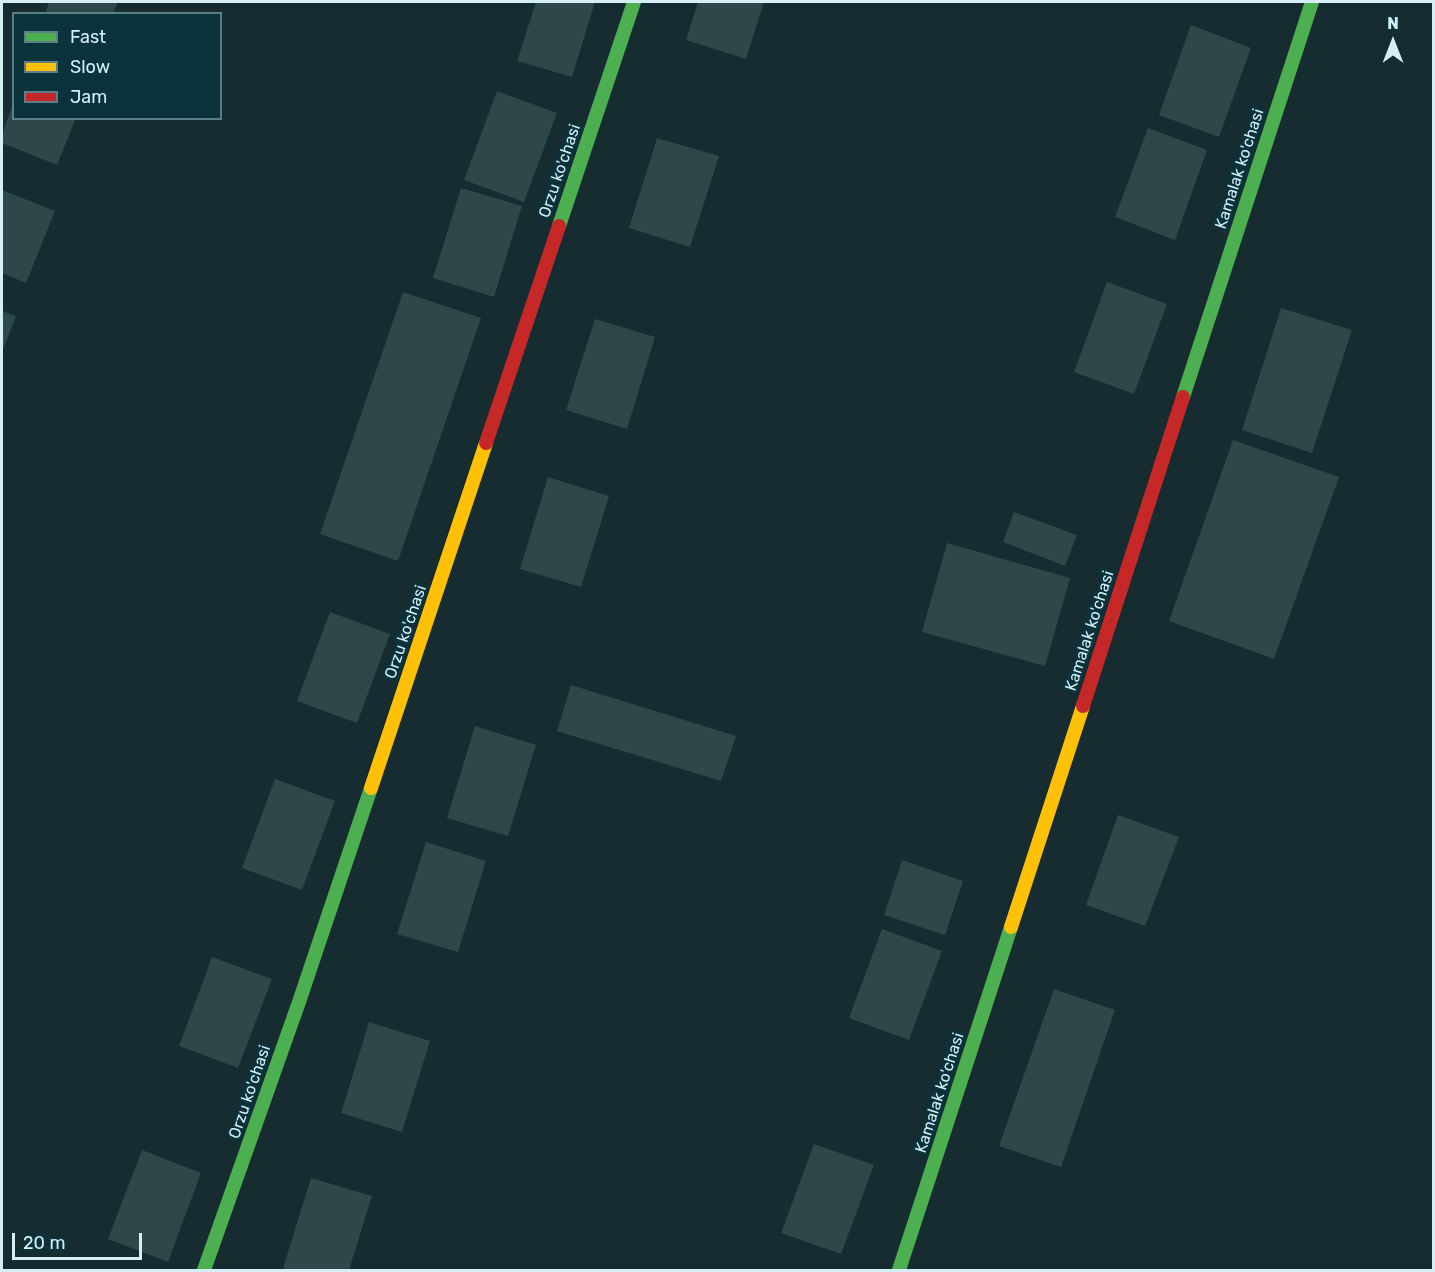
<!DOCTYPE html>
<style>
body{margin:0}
#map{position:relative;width:1435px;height:1272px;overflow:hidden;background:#162c31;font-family:Rubik,sans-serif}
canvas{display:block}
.frame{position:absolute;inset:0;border:3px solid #d5eff7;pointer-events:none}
.legend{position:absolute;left:12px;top:12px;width:210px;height:108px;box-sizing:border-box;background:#0b333c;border:2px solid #5c7e87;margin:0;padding:8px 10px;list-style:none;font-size:18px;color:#d5eff7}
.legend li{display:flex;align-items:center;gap:12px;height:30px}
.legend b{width:30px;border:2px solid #5c7e87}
.north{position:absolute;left:1363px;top:12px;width:60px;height:60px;-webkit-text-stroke:4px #0b333c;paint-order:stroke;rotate:0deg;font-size:16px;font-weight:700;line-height:24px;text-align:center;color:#d5eff7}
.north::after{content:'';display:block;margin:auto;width:21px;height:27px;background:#d5eff7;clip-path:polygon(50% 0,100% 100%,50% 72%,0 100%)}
.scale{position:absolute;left:12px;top:1233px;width:130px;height:27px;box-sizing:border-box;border:3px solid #d5eff7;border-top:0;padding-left:8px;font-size:18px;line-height:21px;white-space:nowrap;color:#d5eff7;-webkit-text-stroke:4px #0b333c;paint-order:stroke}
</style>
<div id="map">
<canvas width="1435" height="1272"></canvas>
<div class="frame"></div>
<ul class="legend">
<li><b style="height:8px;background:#4caf50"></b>Fast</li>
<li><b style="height:8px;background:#ffc107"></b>Slow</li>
<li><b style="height:8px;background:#c62828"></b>Jam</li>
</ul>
<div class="north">N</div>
<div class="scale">20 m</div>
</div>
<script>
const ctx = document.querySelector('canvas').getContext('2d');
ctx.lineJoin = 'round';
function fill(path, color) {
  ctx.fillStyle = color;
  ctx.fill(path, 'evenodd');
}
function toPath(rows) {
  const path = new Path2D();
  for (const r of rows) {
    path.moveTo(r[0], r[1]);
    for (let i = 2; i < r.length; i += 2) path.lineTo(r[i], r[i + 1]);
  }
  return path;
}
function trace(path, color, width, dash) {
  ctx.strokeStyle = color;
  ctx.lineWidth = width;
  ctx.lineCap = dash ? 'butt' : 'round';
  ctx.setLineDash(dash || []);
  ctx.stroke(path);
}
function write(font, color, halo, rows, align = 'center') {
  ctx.font = font + ' Rubik,sans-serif';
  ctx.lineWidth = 6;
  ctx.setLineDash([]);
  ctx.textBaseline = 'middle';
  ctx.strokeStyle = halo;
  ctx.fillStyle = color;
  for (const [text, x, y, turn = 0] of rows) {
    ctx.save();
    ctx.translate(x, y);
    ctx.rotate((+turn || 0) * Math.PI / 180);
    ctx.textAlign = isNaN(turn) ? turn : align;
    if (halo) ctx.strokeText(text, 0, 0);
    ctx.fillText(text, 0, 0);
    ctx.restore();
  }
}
const building = toPath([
 [49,2,118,2,113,14,45,14],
 [536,2,595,2,572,77,517,61],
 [698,2,764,2,746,59,686,40],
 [1191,25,1251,48,1219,137,1159,115],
 [497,91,557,113,524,202,464,180],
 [13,104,14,118,76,118,57,165,2,143,2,134],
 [1148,128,1207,150,1175,240,1115,217],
 [657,138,719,156,690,247,629,228],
 [461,188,522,206,494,297,433,278],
 [2,190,55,211,26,283,2,273],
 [1107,282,1167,304,1134,394,1074,372],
 [403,292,481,318,398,561,320,534],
 [1281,308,1352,330,1312,453,1242,430],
 [2,311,16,316,2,352],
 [595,319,655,337,627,429,566,410],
 [1233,440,1339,477,1274,659,1169,621],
 [548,477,609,496,581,587,520,569],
 [1014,512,1077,535,1065,566,1003,542],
 [947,543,1070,578,1045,666,922,632],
 [330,612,390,634,357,723,297,701],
 [571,685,736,736,721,781,557,731],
 [475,726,536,745,508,836,447,818],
 [275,779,335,801,302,890,242,868],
 [1118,815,1179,837,1145,926,1086,905],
 [426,842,486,861,458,952,397,934],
 [902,860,963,881,945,935,884,915],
 [882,929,942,951,909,1040,849,1018],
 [212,957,272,979,238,1068,179,1046],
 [1054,989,1115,1010,1061,1167,999,1146],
 [369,1022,430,1041,402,1132,341,1113],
 [814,1144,874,1165,841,1254,781,1233],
 [142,1150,201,1173,168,1262,108,1239],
 [311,1178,372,1196,349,1270,290,1270,283,1268]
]);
const fast = toPath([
 [559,226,634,2],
 [1183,397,1312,2],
 [204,1270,299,1002,371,788],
 [899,1270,1011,927]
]);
const slow = toPath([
 [371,788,486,443],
 [1011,927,1083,706]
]);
const jam = toPath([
 [486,443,559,226],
 [1083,706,1183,397]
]);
const streetNames = [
 ["Kamalak ko'chasi",1240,169,-72],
 ["Orzu ko'chasi",560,171,-71],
 ["Kamalak ko'chasi",1090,631,-72],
 ["Orzu ko'chasi",406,632,-71],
 ["Orzu ko'chasi",250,1092,-71],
 ["Kamalak ko'chasi",940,1093,-72]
];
fill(building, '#2e4749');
trace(fast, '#4caf50', 14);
trace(slow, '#ffc107', 14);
trace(jam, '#c62828', 14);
write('16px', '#d5eff7', '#0b333c', streetNames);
</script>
